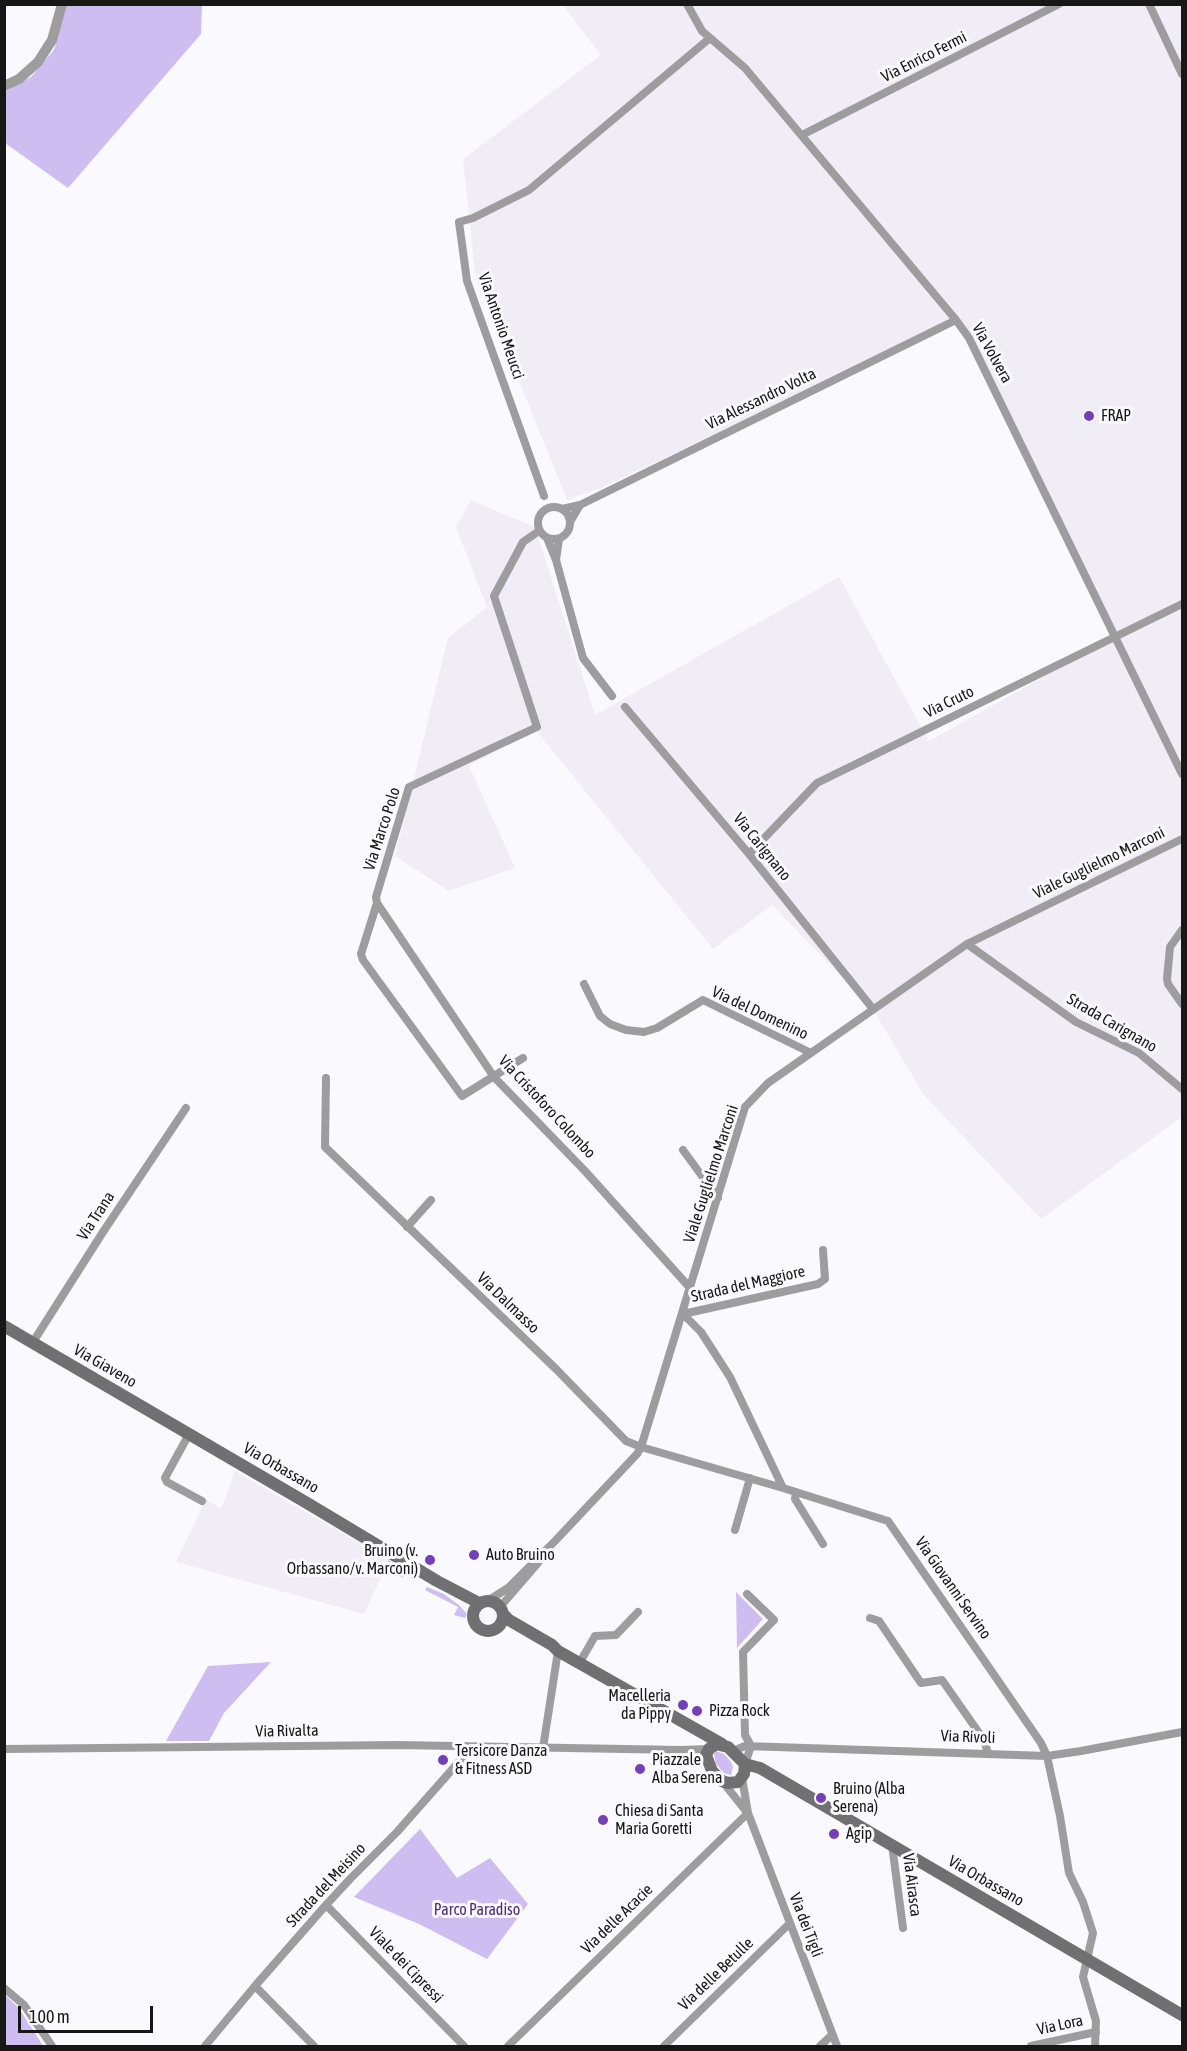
<!DOCTYPE html>
<style>
body{margin:0}
#map{position:relative;width:1187px;height:2051px;overflow:hidden;background:#faf9fd;font-family:"Asap Condensed",sans-serif}
canvas{display:block}
.frame{position:absolute;inset:0;border:6px solid #171718;pointer-events:none}
.scale{position:absolute;left:18px;top:2006px;width:135px;height:27px;box-sizing:border-box;border:3px solid #171718;border-top:0;padding-left:8px;font-size:18px;line-height:21px;white-space:nowrap;color:#171718;-webkit-text-stroke:4px #faf9fd;paint-order:stroke}
</style>
<div id="map">
<canvas width="1187" height="2051"></canvas>
<div class="frame"></div>
<div class="scale">100 m</div>
</div>
<script>
const ctx = document.querySelector('canvas').getContext('2d');
ctx.lineJoin = 'round';
function fill(path, color) {
  ctx.fillStyle = color;
  ctx.fill(path, 'evenodd');
}
function toPath(rows) {
  const path = new Path2D();
  for (const r of rows) {
    if (r.length === 3) {
      path.moveTo(r[0] + r[2], r[1]);
      path.arc(r[0], r[1], r[2], 0, 2 * Math.PI);
      continue;
    }
    path.moveTo(r[0], r[1]);
    for (let i = 2; i < r.length; i += 2) path.lineTo(r[i], r[i + 1]);
  }
  return path;
}
function trace(path, color, width, dash) {
  ctx.strokeStyle = color;
  ctx.lineWidth = width;
  ctx.lineCap = dash ? 'butt' : 'round';
  ctx.setLineDash(dash || []);
  ctx.stroke(path);
}
function write(font, color, halo, rows, align = 'center') {
  ctx.font = font + ' "Asap Condensed",sans-serif';
  ctx.lineWidth = 6;
  ctx.setLineDash([]);
  ctx.textBaseline = 'middle';
  ctx.strokeStyle = halo;
  ctx.fillStyle = color;
  for (const [text, x, y, turn = 0] of rows) {
    ctx.save();
    ctx.translate(x, y);
    ctx.rotate((+turn || 0) * Math.PI / 180);
    ctx.textAlign = isNaN(turn) ? turn : align;
    if (halo) ctx.strokeText(text, 0, 0);
    ctx.fillText(text, 0, 0);
    ctx.restore();
  }
}
const built = toPath([
 [563,5,1182,5,1182,1117,1041,1219,924,1095,873,1009,772,905,713,949,535,729,469,766,515,868,449,891,395,856,448,638,487,607,456,527,471,500,535,527,595,715,839,577,929,741,1115,637,956,320,601,488,567,500,475,272,463,159,601,55],
 [235,1471,389,1560,364,1614,176,1562,206,1499,221,1509]
]);
const green = toPath([
 [66,5,202,5,201,34,68,188,5,143,4,92,31,77,54,50],
 [389,1560,405,1574,403,1578,385,1568],
 [427,1587,444,1594,459,1605,467,1614,465,1618,454,1615,458,1607,425,1590],
 [736,1592,763,1619,737,1648],
 [271,1662,224,1713,209,1741,166,1741,208,1666],
 [716,1751,724,1754,731,1762,733,1767,731,1775,724,1773,716,1764,714,1754],
 [420,1829,457,1878,490,1858,528,1904,487,1959,419,1924,354,1897],
 [4,1994,19,2008,43,2046,5,2046]
]);
const minor = toPath([
 [687,4,702,31,745,68,956,320,969,338,1182,774],
 [1149,4,1182,74],
 [802,135,1059,4],
 [544,496,467,281,459,222,473,218,529,190,710,38],
 [580,505,956,320],
 [554,523,16],
 [562,509,580,505,570,522],
 [547,538,556,560,559,539],
 [556,560,583,658,612,696],
 [625,707,749,854,873,1009],
 [749,854,817,783,1182,604],
 [377,903,494,1077,585,1171,691,1289],
 [1182,930,1170,947,1167,979,1168,984,1182,1004],
 [967,944,1076,1022,1139,1053,1182,1089],
 [584,984,600,1016,610,1024,626,1030,644,1032,657,1028,703,1000,811,1053],
 [523,1058,462,1096,363,960,361,954,377,903,376,897,409,787,537,727,494,596,523,542,539,531],
 [326,1078,325,1147,556,1369,626,1441,641,1447,783,1488],
 [683,1150,718,1198],
 [407,1227,431,1200],
 [683,1314,701,1332,730,1377,783,1488,888,1521,1041,1743,1047,1756,1060,1816,1069,1873,1083,1902,1093,1933,1083,1977,1096,2021,1095,2046],
 [683,1314,818,1284,825,1279,823,1250],
 [33,1342,103,1232,186,1108],
 [189,1434,165,1478,167,1482,202,1501],
 [796,1492,795,1499,823,1544],
 [735,1530,750,1478],
 [747,1594,774,1620,743,1652,745,1735,751,1746],
 [489,1600,508,1588,555,1541,637,1454,641,1447,745,1107,768,1083,967,944,1182,839],
 [500,1607,538,1563],
 [870,1618,879,1621,921,1683,942,1680,984,1740,988,1753],
 [580,1662,595,1636,616,1635,638,1612],
 [543,1748,558,1651],
 [4,1749,398,1745,681,1750],
 [733,1751,745,1746,1047,1756,1081,1751,1182,1732],
 [707,1762,681,1750,709,1749],
 [745,1764,751,1746],
 [742,1778,748,1813,837,2046],
 [722,1781,746,1811],
 [892,1845,903,1928],
 [326,1905,464,2046],
 [255,1986,314,2046],
 [4,1988,24,2005,52,2046],
 [205,2046,255,1986,326,1905,350,1879,397,1832,472,1747],
 [508,2046,748,1813],
 [664,2046,790,1923],
 [820,2046,832,2035],
 [1031,2046,1096,2032]
]);
const tertiary = toPath([
 [4,86,19,79,38,62,52,40,62,4]
]);
const secondary = toPath([
 [4,1326,307,1503,437,1581,479,1603],
 [488,1616,15],
 [503,1614,509,1620,552,1645,558,1651,722,1744],
 [716,1744,728,1747,745,1764,744,1774,738,1782,728,1783,722,1781,712,1771,706,1755,709,1749,716,1744],
 [745,1764,760,1768,1182,2015]
]);
const markers = [
 [1089,416,6,"#7440b7"],
 [474,1555,6,"#7440b7"],
 [430,1560,6,"#7440b7"],
 [683,1705,6,"#7440b7"],
 [697,1711,6,"#7440b7"],
 [443,1760,6,"#7440b7"],
 [640,1769,6,"#7440b7"],
 [821,1798,6,"#7440b7"],
 [603,1820,6,"#7440b7"],
 [834,1834,6,"#7440b7"]
];
const streetNames = [
 ["Via Enrico Fermi",924,57,-27],
 ["Via Antonio Meucci",501,326,71],
 ["Via Volvera",992,353,61],
 ["Via Alessandro Volta",761,399,-26],
 ["Via Cruto",949,702,-26],
 ["Via Marco Polo",382,829,-72],
 ["Via Carignano",762,847,51],
 ["Viale Guglielmo Marconi",1099,863,-26],
 ["Via del Domenino",760,1013,25],
 ["Strada Carignano",1112,1023,30],
 ["Via Cristoforo Colombo",547,1107,47],
 ["Viale Guglielmo Marconi",711,1174,-72],
 ["Via Trana",96,1216,-57],
 ["Strada del Maggiore",748,1284,-13],
 ["Via Dalmasso",508,1303,44],
 ["Via Giaveno",105,1366,30],
 ["Via Orbassano",281,1468,30],
 ["Via Giovanni Servino",953,1588,55],
 ["Via Rivalta",287,1731,-1],
 ["Via Rivoli",968,1737,2],
 ["Via Orbassano",986,1881,30],
 ["Strada del Meisino",326,1885,-47],
 ["Via Airasca",912,1885,83],
 ["Via delle Acacie",617,1919,-44],
 ["Via dei Tigli",806,1925,69],
 ["Viale dei Cipressi",406,1965,46],
 ["Via delle Betulle",716,1974,-44],
 ["Via Lora",1060,2025,-12]
];
const poiNames = [
 ["FRAP",1101,416],
 ["Bruino (v.",418,1551,"right"],
 ["Orbassano/v. Marconi)",418,1569,"right"],
 ["Auto Bruino",486,1555],
 ["Macelleria",671,1696,"right"],
 ["da Pippy",671,1714,"right"],
 ["Pizza Rock",709,1711],
 ["Tersicore Danza",455,1751],
 ["& Fitness ASD",455,1769],
 ["Piazzale",652,1760],
 ["Alba Serena",652,1778],
 ["Bruino (Alba",833,1789],
 ["Serena)",833,1807],
 ["Chiesa di Santa",615,1811],
 ["Maria Goretti",615,1829],
 ["Agip",846,1834]
];
const parkNames = [
 ["Parco Paradiso",477,1910]
];
fill(built, '#f0edf7');
fill(green, '#cebdf1');
trace(minor, '#9d9c9e', 8);
trace(tertiary, '#9d9c9e', 10);
trace(secondary, '#707072', 12);
for (const [x, y, r, color] of markers) {
  const dot = new Path2D();
  dot.arc(x, y, r, 0, 2 * Math.PI);
  ctx.fillStyle = color;
  ctx.fill(dot);
  trace(dot, '#faf9fd', 2);
}
write('16px', '#171718', '#faf9fd', streetNames);
write('16px', '#171718', '#faf9fd', poiNames, 'left');
write('16px', '#4c287a', '#faf9fd', parkNames);
</script>
